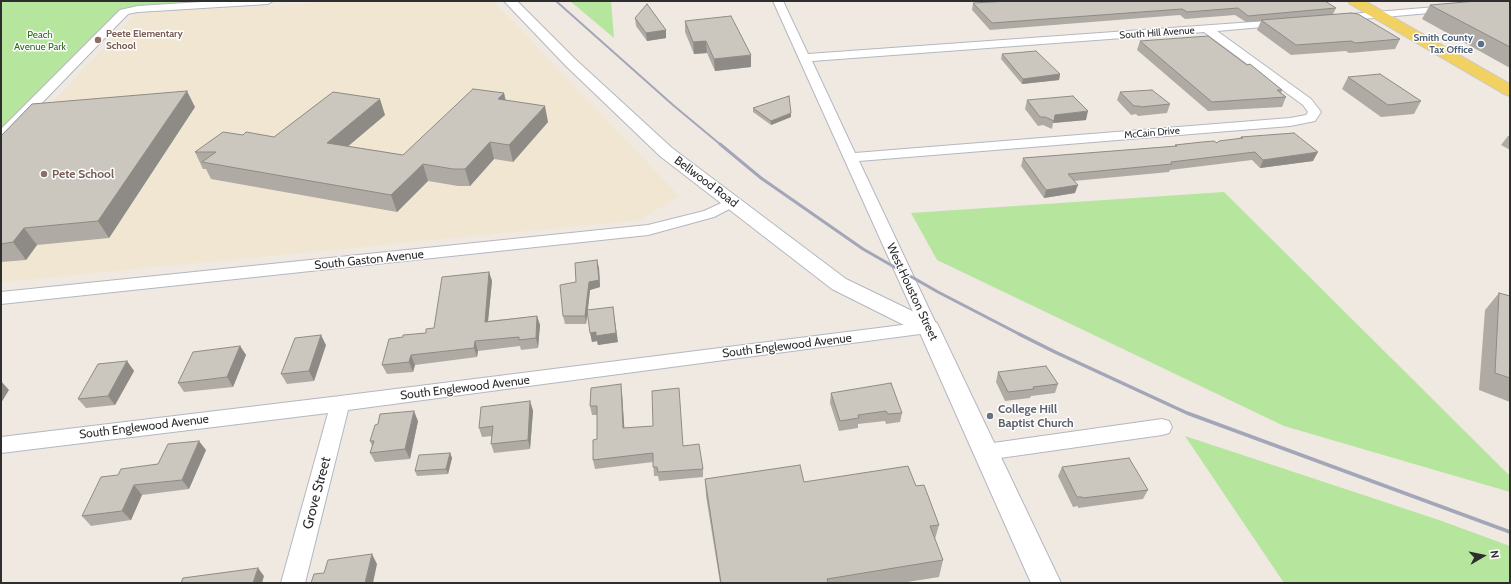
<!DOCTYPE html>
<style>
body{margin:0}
#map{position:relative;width:1511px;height:584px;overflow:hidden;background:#efe9e1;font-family:Cabin,sans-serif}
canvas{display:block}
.frame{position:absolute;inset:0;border:2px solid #2e2e2e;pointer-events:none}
.north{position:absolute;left:1463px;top:536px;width:40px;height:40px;-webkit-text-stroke:3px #fff;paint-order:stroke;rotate:81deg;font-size:11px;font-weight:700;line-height:16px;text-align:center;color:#2e2e2e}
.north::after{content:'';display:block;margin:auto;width:14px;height:18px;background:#2e2e2e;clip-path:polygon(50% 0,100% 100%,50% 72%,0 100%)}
</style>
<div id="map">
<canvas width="1511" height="584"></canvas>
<div class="frame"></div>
<div class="north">N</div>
</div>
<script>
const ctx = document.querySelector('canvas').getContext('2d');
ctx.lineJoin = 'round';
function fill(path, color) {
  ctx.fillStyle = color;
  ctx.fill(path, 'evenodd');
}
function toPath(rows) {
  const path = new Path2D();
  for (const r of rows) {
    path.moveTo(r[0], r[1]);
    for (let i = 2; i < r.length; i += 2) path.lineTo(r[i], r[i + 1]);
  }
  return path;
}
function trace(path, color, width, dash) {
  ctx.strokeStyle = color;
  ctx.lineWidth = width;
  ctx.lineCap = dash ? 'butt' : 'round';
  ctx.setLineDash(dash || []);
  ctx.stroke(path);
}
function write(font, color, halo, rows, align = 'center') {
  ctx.font = font + ' Cabin,sans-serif';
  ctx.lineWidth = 3;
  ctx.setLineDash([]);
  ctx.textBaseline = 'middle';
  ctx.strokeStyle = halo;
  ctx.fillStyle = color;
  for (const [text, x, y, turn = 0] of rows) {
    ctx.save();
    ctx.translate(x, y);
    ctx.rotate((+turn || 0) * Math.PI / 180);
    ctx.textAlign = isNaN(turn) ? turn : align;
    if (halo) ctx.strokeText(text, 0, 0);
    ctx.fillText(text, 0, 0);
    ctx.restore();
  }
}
const education = toPath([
 [358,1,493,1,679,196,640,220,1,282,1,157,136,13]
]);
const green = toPath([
 [1,1,213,1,210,5,124,12,1,137],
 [570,1,611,1,614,38],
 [1224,192,1510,476,1510,492,1284,426,937,260,911,213],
 [1185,436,1439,520,1510,546,1510,583,1284,583]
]);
const minor = toPath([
 [217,1,273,1,268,4,138,12,128,14,6,140,1,141,1,129,120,10,138,6,217,1],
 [773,1,783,1,808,54,1281,20,1286,23,1285,25,1217,31,1311,99,1321,112,1315,121,1290,126,859,161,938,328,935,332,348,410,305,583,281,583,328,413,1,453,1,437,340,396,918,323,773,1],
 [1204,32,1303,105,1308,112,1306,115,1290,118,855,153,812,61,1204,32],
 [1448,6,1452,7,1453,9,1452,11,1339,21,1334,18,1339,15,1448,6],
 [732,198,737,199,739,202,737,205,714,217,648,235,1,304,1,292,648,225,704,211,732,198],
 [1162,419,1169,421,1172,427,1169,433,1162,435,986,460,979,458,976,452,979,446,986,444,1162,419]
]);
const tertiary = toPath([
 [504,1,517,1,575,59,672,148,846,279,937,323,1061,583,1031,583,920,333,832,289,660,156,565,65,504,1]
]);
const primary = toPath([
 [1348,1,1365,1,1510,84,1510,96,1504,94,1350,4,1348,1]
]);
const railFar2 = toPath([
 [556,1,673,105,721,145]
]);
const railFar1 = toPath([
 [720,144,761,178,863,249,938,292,1021,335]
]);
const rail = toPath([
 [1019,334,1055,352,1187,413,1510,532]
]);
const wall = toPath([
 [1510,1,1510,68,1422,19,1430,5],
 [973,3,1336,8,1333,14,1400,39,1395,49,1349,53,1346,51,1291,55,1257,30,1261,21,1246,22,1235,15,1185,19,1180,15,990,30,972,10],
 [635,18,666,30,666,38,647,41,636,26],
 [685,21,751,67,715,71,707,53,694,54,685,32],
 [1140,41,1247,65,1282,90,1281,93,1286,97,1282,107,1208,111,1137,50],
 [1002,54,1060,74,1059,80,1022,84,1001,59],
 [1348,77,1421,101,1414,114,1381,117,1342,89],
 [1120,92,1170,104,1167,113,1138,116,1136,114,1131,115,1117,100],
 [504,93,506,101,548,122,513,162,494,159,470,186,458,186,428,181,397,212,211,179,206,169,203,169,195,152,243,135,274,137,385,115,348,146,403,155],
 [1027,100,1086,120,1053,123,1052,129,1043,125,1038,126,1025,109],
 [195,107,109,238,37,245,26,260,1,262,1,136],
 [753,108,791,117,771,125,753,112],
 [1508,136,1510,136,1510,150,1501,145],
 [1241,137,1313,161,1260,168,1252,160,1170,170,1169,172,1074,181,1075,193,1044,198,1021,166,1023,158,1175,146,1175,145,1217,143,1240,138],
 [599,268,600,287,590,290,588,310,618,342,598,345,597,341,592,342,588,312,586,324,565,324,563,316,576,282],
 [489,272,492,281,488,321,537,316,540,325,538,348,521,350,520,346,478,351,477,357,415,365,413,372,387,374,382,365,403,337,426,333,434,328],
 [1499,293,1510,296,1510,402,1479,390,1485,310],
 [326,345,314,381,287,384,281,374],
 [240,346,246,355,233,387,184,392,178,383],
 [127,361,134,371,115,405,86,408,78,399],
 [998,372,1058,384,1055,393,1031,396,1030,398,1005,401,996,382],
 [622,393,624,428,683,446,703,469,703,477,659,481,658,476,654,476,653,462,595,469,593,460,597,439,597,415,592,415,590,406],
 [831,393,902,413,900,422,886,424,885,421,858,424,858,428,839,431,830,403],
 [530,401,533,411,530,449,494,453,491,444,492,436,482,437,479,428],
 [418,421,410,459,375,462,370,453,372,446,370,441],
 [206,450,189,489,142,495,131,520,91,526,82,516,118,475,158,464],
 [450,453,452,458,448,474,417,476,415,471],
 [1062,467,1148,490,1143,499,1078,508,1078,506,1073,507,1058,476],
 [705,479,916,486,939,525,935,539,943,560,939,577,901,583,720,583,706,496]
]);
const shadedWall = toPath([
 [666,30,666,38,647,41,646,33],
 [706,41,707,53,694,54,693,42],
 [751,55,751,67,715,71,714,59],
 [1060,74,1059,80,1022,84,1023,79],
 [187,91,195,107,109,238,98,221],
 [504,93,507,109,498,99],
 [380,99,385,115,333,159,327,143],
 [545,106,548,122,513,162,509,145],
 [1088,111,1086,120,1053,123,1055,115],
 [791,113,791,117,771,125,771,121],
 [490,142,494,159,470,186,465,169],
 [1318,152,1313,161,1260,168,1263,160],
 [423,164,428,181,397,212,391,195],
 [1078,185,1075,193,1044,198,1046,190],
 [24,228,37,245,26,260,13,242],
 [597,260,599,268,600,287,590,290,586,324,585,316,589,282],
 [489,272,492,281,487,331,485,322],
 [613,307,618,342,598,345,597,341,592,342,590,333,596,332],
 [537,316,540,325,538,348,536,338],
 [321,335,326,345,314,381,309,371],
 [475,341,478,351,477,357,474,348],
 [240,346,246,355,233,387,227,377],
 [411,355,415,365,413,372,409,362],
 [127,361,134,371,115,405,108,396],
 [1,381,9,390,1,403],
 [621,384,622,393,625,437,623,428],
 [530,401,533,411,530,449,528,440],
 [414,411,418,421,410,459,405,449],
 [199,441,206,450,189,489,182,480],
 [450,453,452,458,448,474,446,469],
 [134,485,142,495,131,520,122,511],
 [372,554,377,564,373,583,365,583],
 [258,568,264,576,262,583,253,583]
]);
const building = toPath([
 [1009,1,1325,1,1336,8,1248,16,1238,8,1187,12,1182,9,992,23,973,3,1009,1],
 [1477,1,1510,1,1510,47,1430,5,1477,1],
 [647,4,666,30,646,33,635,18,647,4],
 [1351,13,1358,14,1400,39,1355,43,1351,41,1296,45,1261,20,1351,13],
 [731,16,751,55,714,59,706,41,693,42,685,21,731,16],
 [1208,36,1247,65,1250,64,1282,90,1277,90,1286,97,1212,102,1140,41,1208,36],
 [1036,51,1060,74,1023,79,1002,54,1036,51],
 [1380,74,1421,101,1388,105,1348,77,1380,74],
 [473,89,504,93,498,99,545,106,509,145,490,142,465,169,453,169,423,164,391,195,202,162,216,152,195,152,223,132,243,135,246,132,274,137,333,92,380,99,327,143,403,155,473,89],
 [1152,90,1170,104,1141,107,1139,106,1134,106,1120,92,1152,90],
 [187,91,98,221,24,228,13,242,1,244,1,136,32,104,187,91],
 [789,96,791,113,771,121,753,108,789,96],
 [1073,96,1088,111,1055,115,1054,121,1045,117,1040,117,1027,100,1073,96],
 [1294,133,1318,152,1263,160,1255,152,1171,162,1172,164,1068,174,1078,185,1046,190,1023,158,1177,146,1175,145,1202,142,1214,141,1217,143,1219,141,1243,138,1241,137,1294,133],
 [597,260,599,280,589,282,585,316,563,316,560,285,576,282,575,263,597,260],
 [489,272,485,322,537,316,536,338,519,340,519,337,475,341,474,348,411,355,409,362,382,365,389,339,403,337,403,335,426,333,426,329,434,328,442,277,489,272],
 [1499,293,1510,296,1510,378,1495,373,1499,293],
 [613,307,616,333,596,336,596,332,590,333,587,310,613,307],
 [321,335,309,371,281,374,295,338,321,335],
 [240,346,227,377,178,383,193,352,240,346],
 [127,361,108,396,78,399,98,364,127,361],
 [1046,366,1058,384,1033,387,1034,389,1008,392,998,372,1046,366],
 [891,383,902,413,888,414,886,411,858,415,859,418,840,421,831,393,891,383],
 [621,384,623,428,653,426,652,391,679,388,683,446,699,444,703,469,658,472,657,467,653,467,653,453,593,460,593,440,597,439,597,406,590,406,591,388,621,384],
 [530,401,528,440,491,444,493,426,479,428,481,407,530,401],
 [414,411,405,449,370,453,374,441,370,441,375,425,378,424,380,414,414,411],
 [199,441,182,480,134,485,122,511,82,516,101,477,118,475,121,469,158,464,168,444,199,441],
 [450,453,446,469,415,471,419,455,450,453],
 [1129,458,1148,490,1083,498,1082,497,1077,497,1062,467,1129,458],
 [800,465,804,482,908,466,916,486,924,485,939,525,930,526,943,560,827,579,828,583,721,583,705,479,800,465],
 [372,554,365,583,311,583,314,574,324,573,328,560,372,554],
 [258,568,253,583,181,583,183,578,258,568]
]);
const markers = [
 [98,40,4,"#8d6e63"],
 [1481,44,4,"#5c6f8a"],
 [44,174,4,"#8d6e63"],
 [990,416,4,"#6b7280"]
];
const farStreetnames = [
 ["South Hill Avenue",1157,33,-4],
 ["McCain Drive",1152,133,-5]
];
const farEducationnames = [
 ["Peete Elementary",106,34],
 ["School",106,46]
];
const farParknames = [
 ["Peach",40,35],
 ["Avenue Park",40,47]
];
const farServicenames = [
 ["Smith County",1473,38],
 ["Tax Office",1473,50]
];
const educationNames = [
 ["Pete School",52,174]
];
const streetNames = [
 ["Bellwood Road",706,182,37],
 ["South Gaston Avenue",369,260,-6],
 ["West Houston Street",912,292,65],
 ["South Englewood Avenue",787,346,-7],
 ["South Englewood Avenue",465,388,-7],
 ["South Englewood Avenue",144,427,-7]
];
const worshipNames = [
 ["College Hill",998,409],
 ["Baptist Church",998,423]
];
const nearStreetnames = [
 ["Grove Street",317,493,-75]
];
fill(education, '#f0e6d1');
fill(green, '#b6e59e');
trace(minor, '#b4b7c1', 2);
trace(tertiary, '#b4b7c1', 2);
trace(primary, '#c9c9c9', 2);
fill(minor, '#fff');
fill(tertiary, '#fff');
fill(primary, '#f2d163');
trace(railFar2, '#a3a6b8', 2);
trace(railFar1, '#a3a6b8', 3);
trace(rail, '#a3a6b8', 3.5);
fill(wall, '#afaba4');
fill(shadedWall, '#8e8b86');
fill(building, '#cbc7bf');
trace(building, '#8e8b86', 1);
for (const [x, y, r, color] of markers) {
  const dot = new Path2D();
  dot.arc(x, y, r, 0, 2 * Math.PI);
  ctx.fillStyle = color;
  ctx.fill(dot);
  trace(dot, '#fff', 1.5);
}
write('10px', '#2e2e2e', '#fff', farStreetnames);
write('bold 10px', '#785e54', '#fff', farEducationnames, 'left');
write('10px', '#2c6e1b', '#fff', farParknames);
write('bold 10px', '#4e5e75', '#fff', farServicenames, 'right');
write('bold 12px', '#785e54', '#fff', educationNames, 'left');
write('12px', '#2e2e2e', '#fff', streetNames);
write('bold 12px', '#5b616d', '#fff', worshipNames, 'left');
write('14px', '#2e2e2e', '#fff', nearStreetnames);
</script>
